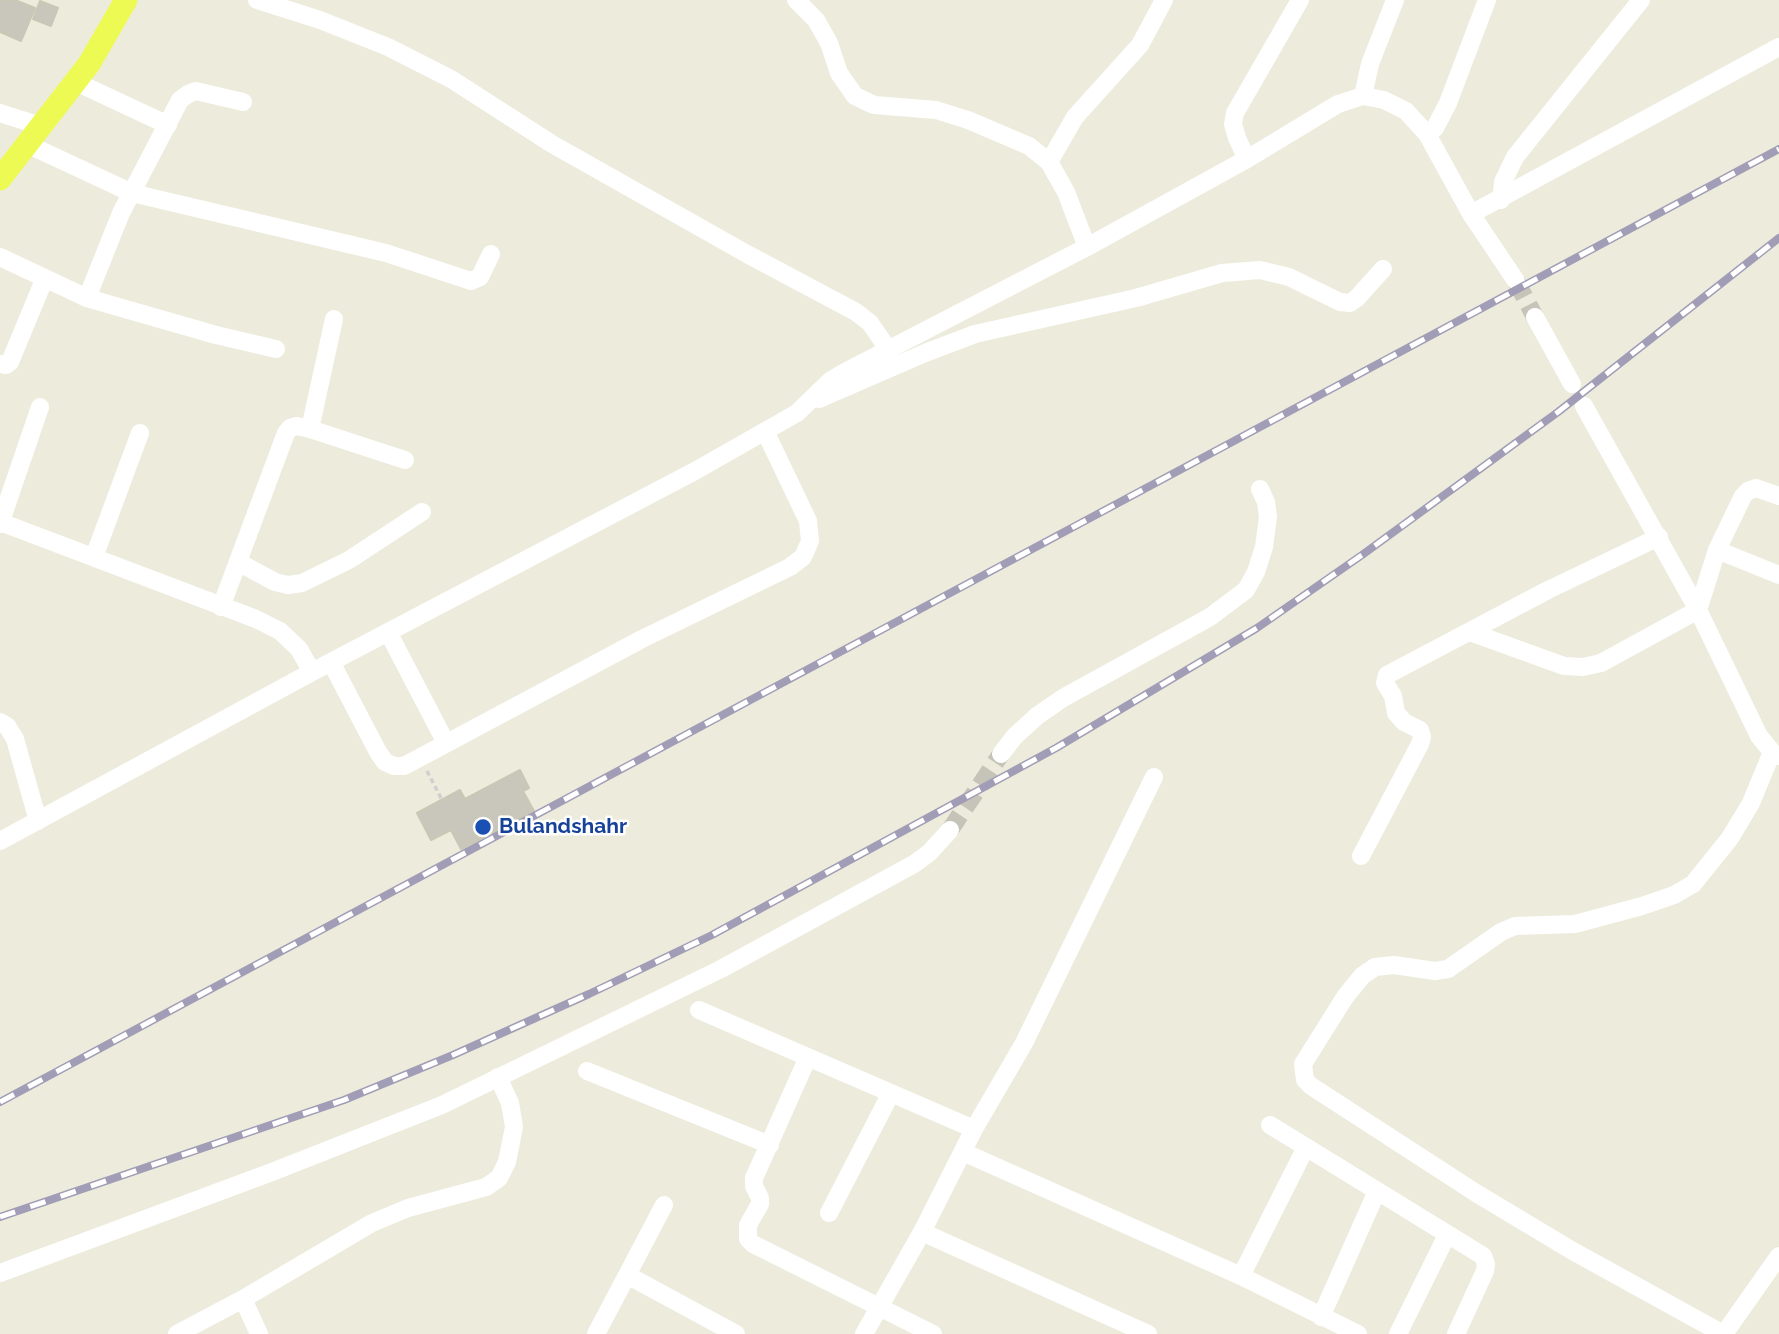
<!DOCTYPE html>
<style>
body{margin:0}
canvas{display:block;background:#edebdb}
</style>
<canvas width="1779" height="1334"></canvas>
<script>
const ctx = document.querySelector('canvas').getContext('2d');
ctx.lineJoin = 'round';
function fill(path, color) {
  ctx.fillStyle = color;
  ctx.fill(path, 'evenodd');
}
function toPath(rows) {
  const path = new Path2D();
  for (const r of rows) {
    path.moveTo(r[0], r[1]);
    for (let i = 2; i < r.length; i += 2) path.lineTo(r[i], r[i + 1]);
  }
  return path;
}
function trace(path, color, width, dash) {
  ctx.strokeStyle = color;
  ctx.lineWidth = width;
  ctx.lineCap = dash ? 'butt' : 'round';
  ctx.setLineDash(dash || []);
  ctx.stroke(path);
}
function write(font, color, halo, rows, align = 'center') {
  ctx.font = font + ' Raleway,sans-serif';
  ctx.lineWidth = 5;
  ctx.setLineDash([]);
  ctx.textBaseline = 'middle';
  ctx.strokeStyle = halo;
  ctx.fillStyle = color;
  for (const [text, x, y, turn = 0] of rows) {
    ctx.save();
    ctx.translate(x, y);
    ctx.rotate((+turn || 0) * Math.PI / 180);
    ctx.textAlign = isNaN(turn) ? turn : align;
    if (halo) ctx.strokeText(text, 0, 0);
    ctx.fillText(text, 0, 0);
    ctx.restore();
  }
}
const building = toPath([
 [0,0,15,0,35,8,21,41,0,32,0,0],
 [40,1,58,8,51,26,33,19,40,1],
 [520,770,529,788,523,791,534,811,461,849,451,830,431,840,417,813,460,790,465,799,520,770]
]);
const minorTunnel = toPath([
 [1516,281,1535,317],
 [950,830,1001,754]
]);
const path = toPath([
 [427,771,442,800]
]);
const minor = toPath([
 [257,0,320,20,388,47,451,79,552,144,747,254,856,312,870,323,888,349],
 [796,0,816,20,829,43,839,73,855,96,874,105,936,110,968,120,1029,146,1049,162,1066,192,1087,247],
 [76,82,168,125],
 [1363,96,1370,64,1395,0],
 [0,113,41,126],
 [1427,134,1435,128,1448,103,1487,0],
 [27,144,132,193,386,253,471,281,480,277,491,254],
 [1247,159,1237,138,1233,124,1235,113,1300,0],
 [1049,162,1075,117,1140,45,1164,0],
 [1501,200,1503,182,1515,157,1641,0],
 [1471,214,1516,281],
 [0,257,87,298,216,335,276,349],
 [87,298,121,213,180,100,188,94,196,91,243,102],
 [1535,317,1572,384],
 [0,364,6,365,10,362,44,280],
 [819,399,925,353,975,334,1136,298,1222,273,1260,270,1289,277,1340,302,1350,303,1357,298,1383,269],
 [1584,406,1698,610,1759,736,1772,752,1779,756],
 [310,429,334,319],
 [0,522,256,619,280,631,299,649,312,672],
 [0,524,40,407],
 [1717,550,1779,575],
 [94,557,140,433],
 [238,562,275,582,288,585,302,583,349,560,422,512],
 [221,607,286,433,290,428,297,426,310,429,405,460],
 [388,632,446,743],
 [1470,632,1564,666,1583,667,1601,663,1698,610,1717,550,1743,496,1748,491,1756,488,1779,496],
 [331,662,378,752,385,762,394,766,404,766,642,639,790,567,803,557,810,541,808,521,765,431],
 [0,722,7,726,15,739,38,821],
 [1001,754,1015,736,1037,716,1063,698,1210,617,1246,590,1256,572,1264,547,1268,517,1266,502,1260,489],
 [0,841,312,672,695,471,797,413,830,381,845,372,1087,247,1247,159,1338,104,1363,96,1384,100,1406,111,1427,134,1471,214,1779,47],
 [1361,856,1420,744,1422,737,1420,730,1404,722,1396,713,1393,696,1385,683,1387,675,1548,590,1659,537],
 [699,1010,974,1129],
 [808,1057,754,1178,754,1186,760,1198,760,1204,748,1225,748,1239,753,1244,933,1334],
 [587,1071,770,1145],
 [1270,1125,1483,1256,1486,1264,1485,1271,1456,1334],
 [963,1152,1241,1276,1358,1334],
 [829,1213,891,1093],
 [922,1232,1148,1334],
 [0,1273,272,1172,442,1105,721,969,914,864,929,853,950,830],
 [627,1275,736,1334],
 [1241,1276,1306,1147],
 [243,1299,259,1334],
 [1321,1317,1377,1191],
 [177,1334,243,1299,372,1223,408,1208,486,1187,499,1178,507,1162,514,1127,510,1103,498,1077],
 [596,1334,664,1205],
 [864,1334,922,1232,974,1129,1024,1043,1154,777],
 [1398,1334,1447,1235],
 [1723,1334,1571,1250,1476,1193,1311,1086,1305,1080,1303,1064,1345,997,1362,976,1375,967,1394,965,1435,971,1448,969,1501,932,1515,926,1575,924,1642,906,1674,895,1693,884,1730,838,1751,803,1772,752],
 [1724,1334,1779,1256]
]);
const major = toPath([
 [0,179,89,64,126,0]
]);
const rail = toPath([
 [0,1102,1779,149],
 [0,1217,344,1100,453,1055,589,994,712,935,1056,748,1257,628,1362,555,1558,412,1779,238]
]);
const markers = [
 [483,827,9,"#1a4fb4"]
];
const transitNames = [
 ["Bulandshahr",499,827]
];
fill(building, '#c9c7bb');
trace(building, '#c9c8b5', 2);
trace(minorTunnel, '#c6c4b8', 18, [18, 9]);
trace(path, '#d0d0d0', 3.5, [5, 3.5]);
trace(minor, '#fff', 18);
trace(major, '#eefa54', 23);
trace(rail, '#a19db6', 8);
trace(rail, '#fff', 5, [16]);
for (const [x, y, r, color] of markers) {
  const dot = new Path2D();
  dot.arc(x, y, r, 0, 2 * Math.PI);
  ctx.fillStyle = color;
  ctx.fill(dot);
  trace(dot, '#fff', 2.5);
}
write('bold 21px', '#164399', '#fff', transitNames, 'left');
</script>
